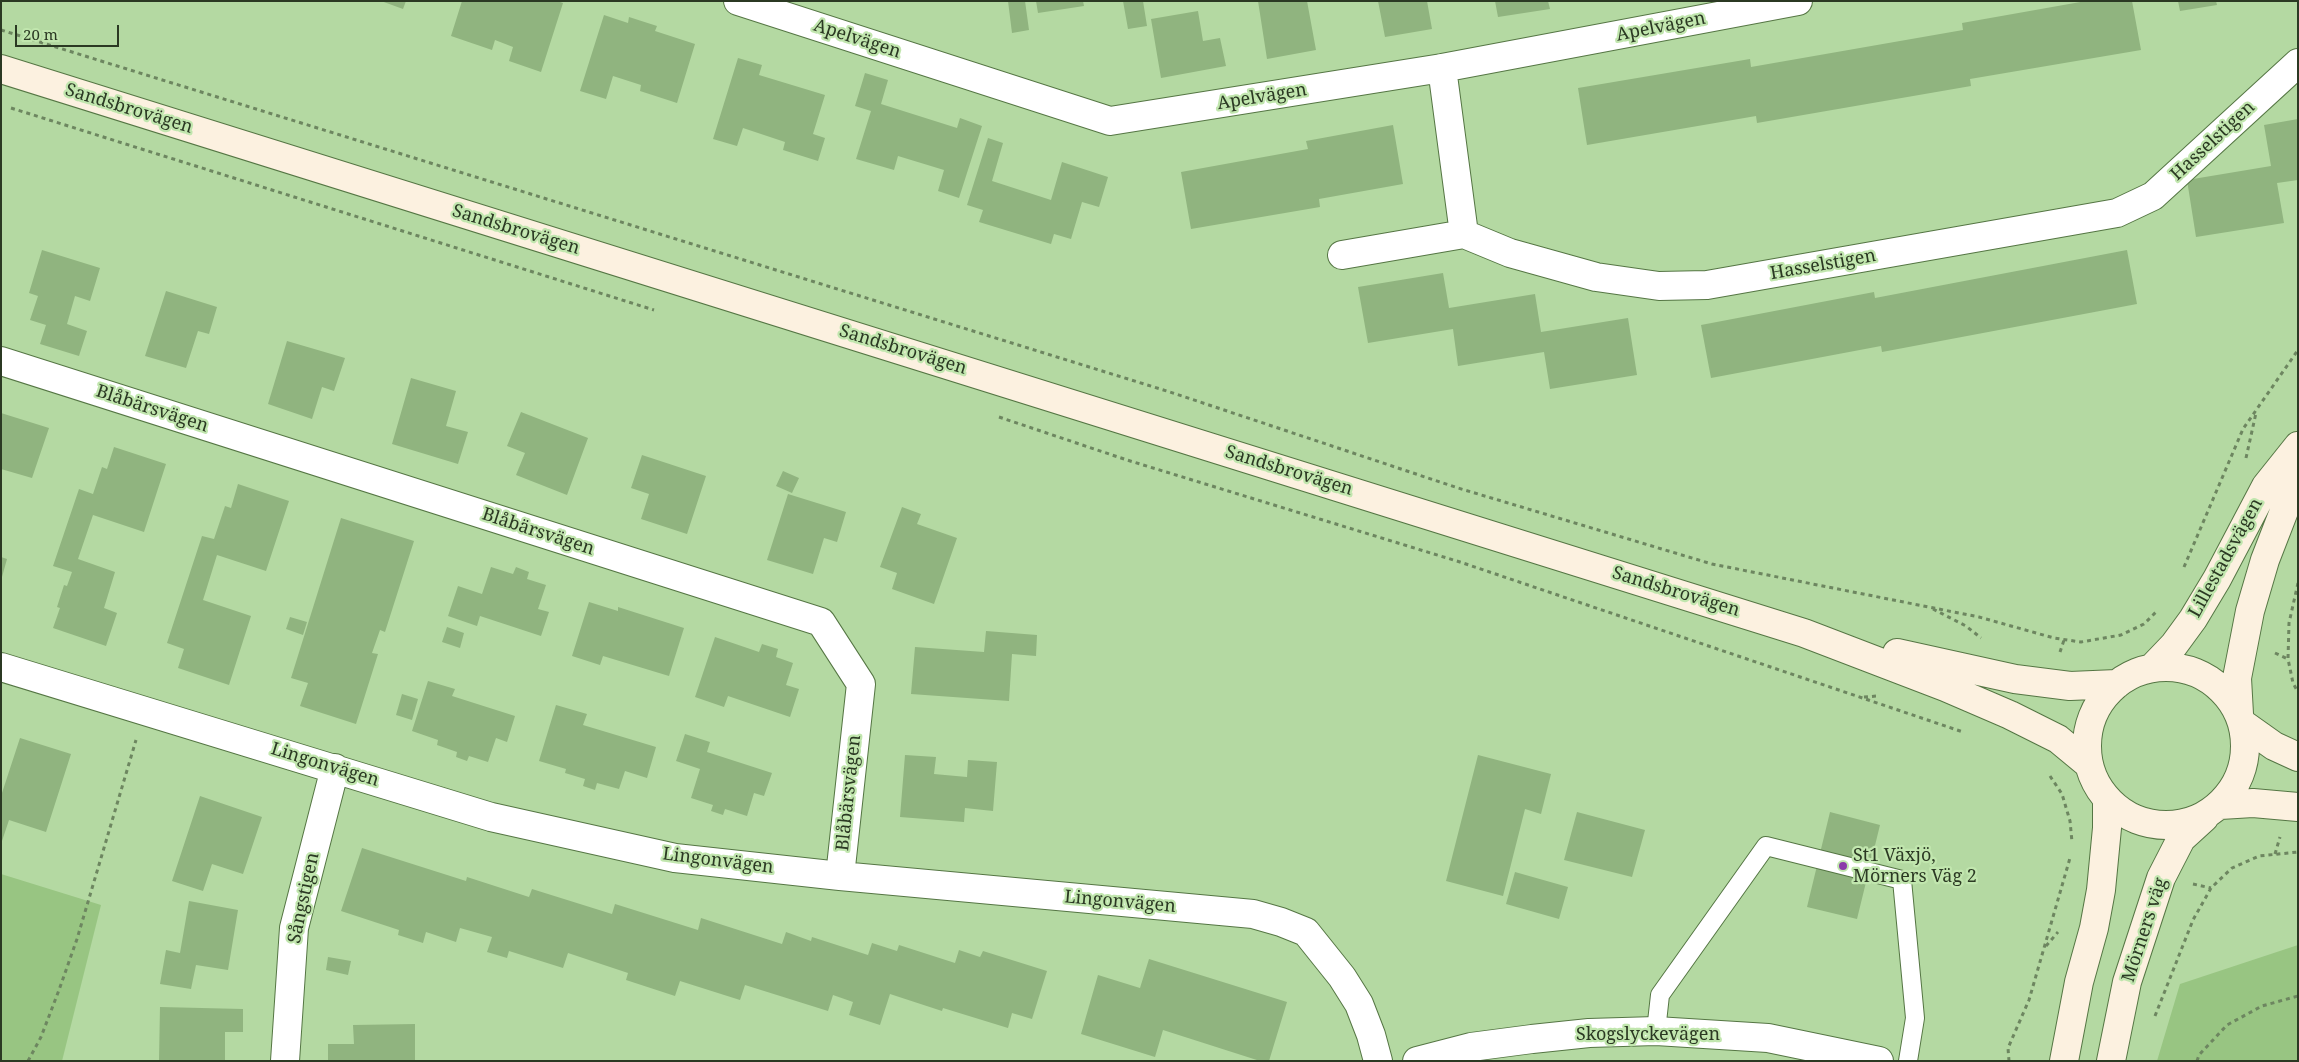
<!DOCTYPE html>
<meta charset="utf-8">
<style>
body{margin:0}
#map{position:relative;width:2299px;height:1062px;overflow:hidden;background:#b4d9a2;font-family:"Noto Serif",serif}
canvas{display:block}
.frame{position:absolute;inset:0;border:2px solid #2b3923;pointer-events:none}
.scale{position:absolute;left:15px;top:25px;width:104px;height:22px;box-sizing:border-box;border:2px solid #2b3923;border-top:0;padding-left:6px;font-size:15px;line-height:18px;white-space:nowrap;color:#2b3923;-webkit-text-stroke:4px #c1e6ae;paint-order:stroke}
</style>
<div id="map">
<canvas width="2299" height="1062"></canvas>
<div class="frame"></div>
<div class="scale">20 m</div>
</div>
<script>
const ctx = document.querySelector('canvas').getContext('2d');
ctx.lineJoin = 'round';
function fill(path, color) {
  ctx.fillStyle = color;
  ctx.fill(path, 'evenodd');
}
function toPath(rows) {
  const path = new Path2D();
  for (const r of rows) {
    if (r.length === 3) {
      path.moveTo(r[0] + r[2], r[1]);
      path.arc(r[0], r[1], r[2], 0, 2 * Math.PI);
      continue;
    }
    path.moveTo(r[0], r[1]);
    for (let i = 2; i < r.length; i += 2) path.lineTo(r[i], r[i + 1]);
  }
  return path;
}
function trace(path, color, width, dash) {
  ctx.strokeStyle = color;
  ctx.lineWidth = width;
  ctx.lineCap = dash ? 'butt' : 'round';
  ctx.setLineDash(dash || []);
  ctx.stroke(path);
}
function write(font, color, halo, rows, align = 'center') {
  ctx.font = font + ' "Noto Serif",serif';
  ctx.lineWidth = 4.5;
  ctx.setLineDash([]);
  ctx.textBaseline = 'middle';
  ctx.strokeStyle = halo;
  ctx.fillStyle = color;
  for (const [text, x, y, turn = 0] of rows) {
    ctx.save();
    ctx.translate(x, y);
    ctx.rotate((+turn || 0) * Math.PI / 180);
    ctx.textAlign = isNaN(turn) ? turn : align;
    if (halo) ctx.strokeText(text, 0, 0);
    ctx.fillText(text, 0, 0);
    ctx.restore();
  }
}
const green = toPath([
 [1,874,101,905,62,1061,1,1061],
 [2298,945,2298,1061,2157,1061,2180,984]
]);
const building = toPath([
 [381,1,406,1,403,9],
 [462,1,557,1,563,3,541,72,509,61,513,47,495,40,492,50,451,36],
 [1008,1,1025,1,1029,30,1012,33],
 [1036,1,1083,1,1084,6,1038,13],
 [1123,1,1143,1,1147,26,1128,29],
 [1258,1,1307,1,1316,50,1267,59],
 [1378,1,1427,1,1432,29,1385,37],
 [1495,1,1548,1,1550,9,1498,17],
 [2086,1,2132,1,2141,50,1970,79,1971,86,1757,123,1756,116,1587,145,1578,88,1750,59,1751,67,1963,30,1962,23],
 [2178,1,2216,1,2217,5,2180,11],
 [1198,11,1203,41,1220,38,1226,66,1161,78,1151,19],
 [604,15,628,23,629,17,657,26,655,31,695,44,677,103,640,91,641,85,613,76,606,99,580,91],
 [738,58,762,65,759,75,825,95,813,134,825,138,818,161,783,150,785,142,743,128,737,146,713,139],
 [865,73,888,80,881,104,957,128,960,118,982,126,959,198,938,191,944,170,898,156,894,170,856,159,871,111,855,106],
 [2298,119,2298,180,2277,183,2284,223,2196,237,2187,180,2271,166,2264,125],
 [1393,125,1403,184,1319,199,1320,207,1191,229,1181,172,1308,149,1306,141],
 [988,138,1003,143,992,181,1051,200,1062,162,1108,177,1099,207,1082,202,1071,239,1054,234,1051,244,979,222,983,210,967,205],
 [42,250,100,268,90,301,75,296,67,324,87,331,79,356,40,344,46,325,30,320,38,296,29,293],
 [2127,250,2137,304,1882,352,1881,346,1711,378,1701,325,1874,292,1875,298],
 [1443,273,1449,308,1535,294,1541,332,1628,318,1637,375,1550,389,1544,352,1458,366,1453,329,1368,343,1358,287],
 [166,291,217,307,209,334,198,331,186,368,145,356],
 [287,341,345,358,334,391,322,387,312,419,268,404],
 [411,378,456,391,446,426,468,432,458,464,392,444],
 [521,412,588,438,567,495,516,475,525,453,507,446],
 [1,413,49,428,32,478,1,469],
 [114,447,166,464,144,532,93,515,78,559,115,572,104,608,117,613,106,646,53,628,60,608,57,607,64,585,67,586,72,572,53,566,79,489,93,494,102,467,107,469],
 [642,455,706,476,687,534,641,519,649,494,631,488],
 [783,471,799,478,792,493,776,486],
 [238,484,289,501,266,571,217,555,203,600,251,616,229,685,178,668,184,649,167,643,202,536,214,539,225,506,231,508],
 [788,494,846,512,837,542,824,538,813,574,767,560],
 [902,507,921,514,917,524,957,538,934,604,892,589,897,573,880,567],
 [341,518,414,541,385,632,380,630,372,653,378,654,356,724,300,706,308,683,291,678],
 [1,557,7,559,2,577,1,577],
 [491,567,513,574,516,567,529,572,527,579,546,585,538,609,549,612,541,636,480,616,477,626,448,616,458,586,482,594],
 [589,602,618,611,618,607,684,628,669,676,603,656,600,665,572,656],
 [290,617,307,622,303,635,286,629],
 [447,627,464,633,460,648,442,642],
 [986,631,1037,635,1036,656,1012,654,1009,701,911,694,915,647,984,652],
 [715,637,759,652,762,644,778,649,776,657,793,663,786,685,799,689,790,717,728,696,724,707,695,697],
 [428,681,455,689,452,696,515,716,507,742,496,738,488,762,469,756,467,761,456,757,457,752,437,745,438,740,412,731],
 [402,694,418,699,412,720,396,715],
 [556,705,587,714,583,725,656,747,647,778,625,771,619,789,597,783,595,790,583,786,585,779,565,773,566,769,539,761],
 [685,734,710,742,707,752,772,773,764,796,754,793,747,816,725,809,723,815,711,811,713,805,691,798,700,769,676,761],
 [20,738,71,754,46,832,9,820,1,844,1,796],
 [905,755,936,757,934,774,967,777,968,760,997,762,993,811,965,808,964,822,900,817],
 [1478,755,1551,774,1541,814,1525,809,1503,896,1446,881],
 [200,796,262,817,243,874,212,864,203,891,172,881],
 [1577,812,1645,830,1632,877,1564,860],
 [1830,812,1880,825,1857,919,1807,907],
 [362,848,466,881,467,877,529,897,532,889,612,914,615,904,698,930,701,918,782,944,786,932,811,941,812,937,868,955,872,943,897,951,899,945,955,963,959,950,980,957,983,951,1047,971,1032,1019,1012,1013,1008,1028,943,1008,942,1011,890,994,880,1025,849,1015,853,1002,833,995,828,1011,745,985,740,1000,680,981,675,996,626,980,628,973,568,953,563,968,509,951,507,958,487,952,492,937,460,928,456,942,426,932,423,943,398,935,399,930,341,911],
 [1515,872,1568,887,1559,919,1506,904],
 [189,901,238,910,228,970,196,965,191,989,160,984,166,950,180,953],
 [328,957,351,961,348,975,326,970],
 [1149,959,1287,1002,1269,1061,1260,1061,1163,1030,1155,1057,1081,1034,1098,975,1140,988],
 [160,1007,243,1009,243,1032,225,1032,225,1061,159,1061],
 [415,1024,415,1061,328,1061,328,1044,354,1044,353,1025]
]);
const path = toPath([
 [1,30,1170,392,1458,488,1712,564,1979,617,2054,638,2081,642,2121,635,2144,624,2157,611],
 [11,108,654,310],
 [999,417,1127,460,1460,562,1963,732],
 [2246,458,2256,413],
 [2184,567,2243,429,2298,350],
 [2298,583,2289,623,2288,659,2293,683,2298,692],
 [1933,609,1966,626,1981,638],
 [2060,652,2064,640],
 [2275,653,2288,659],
 [1864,697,1877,696],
 [2050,776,2062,794,2070,821,2072,842],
 [2275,854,2280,837],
 [2193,884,2211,888],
 [2046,946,2058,932],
 [2155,1016,2193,920,2211,888,2232,868,2259,856,2298,852],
 [28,1061,41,1037,59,990,77,939,136,740],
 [2009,1061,2008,1048,2029,1000,2070,858],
 [2197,1061,2199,1055,2227,1025,2262,1006,2298,996]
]);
const service = toPath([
 [1656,1031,1660,995,1766,846,1902,880,1915,1018,1908,1061]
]);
const minor = toPath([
 [738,1,1110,121,1442,68,1798,1],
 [1442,68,1464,234,1510,253,1596,277,1659,286,1707,285,2117,213,2153,196,2298,63],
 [1342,255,1464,234],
 [1,361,821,622,861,684,840,876],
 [1,667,491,817,675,858,840,876,1253,914,1281,922,1306,932,1342,977,1359,1004,1371,1035,1378,1061],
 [285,1061,294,928,335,768],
 [1417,1061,1471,1047,1532,1039,1589,1033,1656,1031,1768,1038,1879,1061]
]);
const secondary = toPath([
 [1,69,1804,633,1945,687,2010,715,2058,739,2087,763],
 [1897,653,2015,679,2070,686,2117,684],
 [2166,746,79],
 [2152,668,2174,645,2193,619,2217,579,2266,486,2298,446],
 [2239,714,2237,678,2250,611,2265,560,2298,475],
 [2243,724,2274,746,2298,757],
 [2220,805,2253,803,2298,807],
 [2064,1061,2079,982,2094,928,2101,890,2107,828,2107,800],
 [2111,1061,2127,982,2161,878,2181,839,2204,818]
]);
const markers = [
 [1843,866,5,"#8b3aaa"]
];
const streetNames = [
 ["Apelvägen",1661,27,-11],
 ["Apelvägen",857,39,18],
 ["Apelvägen",1262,97,-9],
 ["Sandsbrovägen",129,109,17],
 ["Hasselstigen",2213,141,-43],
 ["Sandsbrovägen",516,230,17],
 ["Hasselstigen",1823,265,-10],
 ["Sandsbrovägen",903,350,17],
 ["Blåbärsvägen",152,409,18],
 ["Sandsbrovägen",1289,471,17],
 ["Blåbärsvägen",538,532,18],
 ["Lillestadsvägen",2226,558,-61],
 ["Sandsbrovägen",1676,592,17],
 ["Lingonvägen",325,765,17],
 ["Blåbärsvägen",849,793,-84],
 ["Lingonvägen",718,861,7],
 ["Sångstigen",304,898,-78],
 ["Lingonvägen",1120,902,5],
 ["Mörners väg",2145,930,-72],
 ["Skogslyckevägen",1648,1035]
];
const poiNames = [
 ["St1 Växjö,",1853,856],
 ["Mörners Väg 2",1853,877]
];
fill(green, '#98c582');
fill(building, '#90b47f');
trace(service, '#557644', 20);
trace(minor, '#557644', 30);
trace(secondary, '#557644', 30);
trace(path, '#6d8660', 3, [4, 4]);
trace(service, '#fff', 18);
trace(minor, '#fff', 28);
trace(secondary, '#fcf1e0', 28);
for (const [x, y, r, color] of markers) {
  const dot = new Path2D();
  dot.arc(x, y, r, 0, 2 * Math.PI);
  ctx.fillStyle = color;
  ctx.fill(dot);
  trace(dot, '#c1e6ae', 2);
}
write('18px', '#2b3923', '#c1e6ae', streetNames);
write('18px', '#2b3923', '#c1e6ae', poiNames, 'left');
</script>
